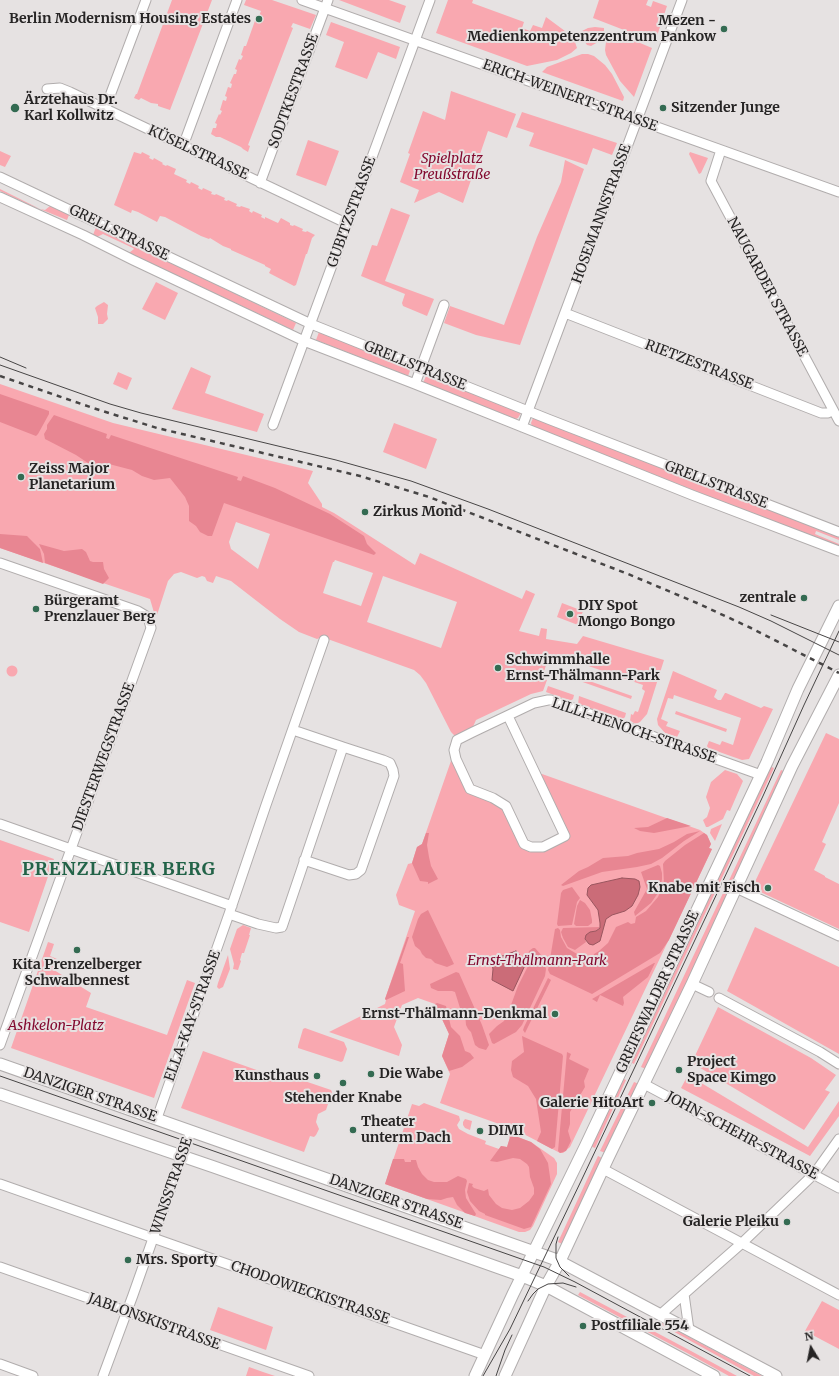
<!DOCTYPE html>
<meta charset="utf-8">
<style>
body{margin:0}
#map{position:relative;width:839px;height:1376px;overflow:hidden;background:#e6e2e2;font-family:Merriweather,serif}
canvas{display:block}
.north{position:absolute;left:791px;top:1328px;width:40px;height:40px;-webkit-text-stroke:3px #e6e2e2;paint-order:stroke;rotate:350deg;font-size:11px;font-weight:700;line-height:16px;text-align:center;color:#262424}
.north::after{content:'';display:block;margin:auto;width:14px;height:18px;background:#262424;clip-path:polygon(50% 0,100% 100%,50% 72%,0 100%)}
</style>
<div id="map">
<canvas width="839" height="1376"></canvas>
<div class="north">N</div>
</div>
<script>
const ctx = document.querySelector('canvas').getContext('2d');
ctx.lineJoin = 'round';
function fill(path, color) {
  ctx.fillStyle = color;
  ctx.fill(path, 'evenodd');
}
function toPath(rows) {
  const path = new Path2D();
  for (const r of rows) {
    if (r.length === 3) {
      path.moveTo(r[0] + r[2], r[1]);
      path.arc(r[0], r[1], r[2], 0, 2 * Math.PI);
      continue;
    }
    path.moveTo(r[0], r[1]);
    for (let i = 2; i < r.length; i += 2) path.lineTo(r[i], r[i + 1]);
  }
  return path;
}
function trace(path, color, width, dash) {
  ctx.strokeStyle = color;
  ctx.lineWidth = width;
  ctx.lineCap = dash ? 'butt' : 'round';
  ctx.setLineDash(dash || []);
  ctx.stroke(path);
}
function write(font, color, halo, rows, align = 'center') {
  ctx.font = font + ' Merriweather,serif';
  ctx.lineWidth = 4;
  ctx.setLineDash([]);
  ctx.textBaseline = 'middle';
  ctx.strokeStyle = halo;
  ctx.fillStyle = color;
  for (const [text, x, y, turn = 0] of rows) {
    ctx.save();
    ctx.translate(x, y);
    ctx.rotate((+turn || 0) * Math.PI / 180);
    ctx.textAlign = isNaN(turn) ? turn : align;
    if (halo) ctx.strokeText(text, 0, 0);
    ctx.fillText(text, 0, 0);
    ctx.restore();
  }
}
const green = toPath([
 [172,0,212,0,170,110,158,106,158,104,151,103,141,98,139,100,134,98,136,94,137,94],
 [246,0,272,0,316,15,310,29,293,23,291,27,293,28,289,38,248,145,250,146,248,152,243,149,241,147,220,137,216,137,211,134,213,128,216,128,217,124,215,123,219,114,220,115,222,111,220,110,223,100,226,101,227,97,225,96,228,87,231,88,232,84,230,83,234,74,236,74,237,70,235,69,239,59,241,60,243,56,241,55,244,46,246,46,257,15,259,16,261,11,244,5],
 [339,0,389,0,406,6,400,23],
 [448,0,473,0,472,3,524,22,522,28,530,31,533,25,542,28,546,17,569,34,575,42,577,48,571,53,557,60,527,66,436,33],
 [599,0,648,0,646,5,651,7,653,1,667,6,655,42,593,18],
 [331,22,400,47,396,59,378,52,367,79,335,67,344,42,326,35],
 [595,27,604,28,604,34,598,42,591,46,587,45,582,38,582,31,588,28],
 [613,39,614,41,632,43,633,40,652,48,634,97,620,81,606,55,605,50,606,42],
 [582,54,588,54,594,56,605,65,612,74,624,97,623,101,542,72,547,67],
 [451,91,516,114,507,138,488,131,463,203,439,192,414,203,419,190,400,182,410,154,408,153,423,111,445,120],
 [522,112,617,143,612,155,593,148,587,165,529,146,534,133,516,127],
 [308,140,339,151,326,186,296,175],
 [0,151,11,156,5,167,0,165],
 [134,152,141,154,142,152,150,156,149,158,153,160,154,158,163,163,162,164,166,166,167,165,176,169,174,174,187,180,186,182,190,184,191,182,199,186,198,188,202,190,203,188,212,192,211,194,215,195,216,194,225,198,224,200,227,201,228,200,237,204,236,206,240,207,241,206,250,209,249,211,252,213,253,211,262,215,261,217,265,219,265,217,278,223,281,218,290,223,290,225,293,226,294,225,303,229,302,231,306,232,307,231,315,235,312,238,307,254,306,254,296,285,294,286,269,273,271,269,265,266,265,265,231,250,231,249,223,246,210,238,209,239,201,236,165,217,160,216,157,222,138,212,132,210,131,213,114,205],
 [690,152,708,158,701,173,699,174,689,154],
 [565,160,584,169,520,345,476,335,444,323,450,306,504,325,537,237,561,182],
 [0,189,40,209,45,210,50,206,69,215,67,220,30,205,0,191],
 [391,208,410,215,385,281,434,299,427,316,403,306,402,303,405,294,361,276,372,245,377,246],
 [96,227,296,323,293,330,129,253,134,249,133,248,103,234,97,237,93,235],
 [156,282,178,293,165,320,142,309],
 [104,302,108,305,107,314,108,319,103,324,98,324,98,317,95,308,97,306],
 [319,332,411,368,408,376,316,340],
 [191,367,211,376,205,393,264,414,257,432,172,409],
 [118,372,132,378,127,390,113,384],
 [427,374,521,413,518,418,516,419,423,383],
 [0,384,113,423,313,471,308,483,322,504,322,507,334,513,415,565,420,553,522,599,526,590,535,594,519,631,539,636,541,628,547,629,546,639,577,644,583,636,664,660,647,714,640,722,636,724,630,721,631,714,633,715,635,711,638,712,645,691,642,689,643,685,557,655,555,659,552,658,547,662,542,678,547,680,543,691,531,694,476,720,472,729,460,735,454,735,451,732,426,683,420,675,414,670,322,637,317,639,299,632,280,619,231,581,216,576,213,583,207,581,205,577,202,576,197,578,181,572,174,574,168,581,157,615,155,616,150,599,0,548],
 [236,522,270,534,258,569,231,549,229,542],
 [335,560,373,573,361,606,323,593,333,562,334,562],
 [383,576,457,602,441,648,367,622],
 [533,418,651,463,839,537,839,540,816,531,815,534,839,544,839,546,819,540,532,426,531,423],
 [394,423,437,439,426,469,383,452],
 [562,603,583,611,578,625,557,617],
 [12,671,5.5],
 [558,670,632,696,631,699,557,673],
 [673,671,717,690,714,697,718,700,721,700,725,693,726,693,761,708,764,706,773,709,749,759,742,760,708,748,707,746,709,741,720,745,722,741,733,745,741,718,674,695,673,699,668,698,661,719,668,722,666,726,680,731,677,737,665,733,658,725,657,719],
 [548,686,574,695,573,699,570,701,546,692],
 [579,696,626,713,625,717,623,719,578,704],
 [676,711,727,729,726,732,675,714],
 [826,733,839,739,839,803,822,842,826,844,814,870,825,876,825,877,839,884,839,929,752,888],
 [452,758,468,791,492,800,506,812,523,846,537,851,568,837,541,774,542,774,700,830,707,835,711,844,709,848,712,849,570,1147,563,1153,560,1153,516,1130,440,1103,450,1074,442,1056,449,1034,435,1004,418,998,402,1005,394,1027,402,1045,399,1056,329,1032,385,1004,386,1000,385,999,415,911,399,905,396,895,408,864,412,863,417,847,422,844],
 [769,766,774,768,634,1064,630,1062],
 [725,770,737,774,743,781,730,811,727,810,723,819,708,827,706,827,703,820,707,817,710,808,706,797,711,782],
 [781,770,786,772,646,1069,641,1067],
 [722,824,715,841,710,833,711,829],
 [0,840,54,859,29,932,0,922],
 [243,925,251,928,249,935,250,935,244,953,242,953,240,960,241,961,238,970,233,969,234,964,230,949,237,929],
 [755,927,839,967,839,1054,727,991],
 [48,942,54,944,50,956,57,959,54,970,91,993,86,1007,167,1035,187,980,195,983,154,1098,11,1048],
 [228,955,230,969,223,987,219,989,217,987,218,983],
 [718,1007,811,1058,836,1075,825,1090,830,1092,804,1130,697,1066,694,1065,695,1063,693,1060],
 [305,1028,344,1042,347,1049,343,1061,341,1062,298,1048,298,1046,303,1029],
 [203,1051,282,1079,284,1074,331,1090,332,1092,326,1110,318,1114,316,1122,319,1129,316,1135,314,1137,310,1136,304,1152,181,1108],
 [688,1075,808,1147,839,1101,839,1116,810,1156,681,1088],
 [622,1078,626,1080,595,1148,590,1146],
 [634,1082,639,1084,606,1153,600,1151],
 [424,1103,459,1116,460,1120,457,1125,459,1129,468,1134,486,1141,485,1144,499,1149,501,1146,507,1147,510,1138,509,1137,510,1134,531,1142,554,1158,557,1163,557,1174,533,1226,530,1230,525,1232,519,1232,385,1184,412,1104,419,1106],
 [465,1119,472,1121,470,1130,465,1128,463,1125,463,1122],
 [598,1156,604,1159,562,1244,558,1242],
 [580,1292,691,1351,737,1376,729,1376,689,1354,578,1295],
 [822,1301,839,1310,839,1349,805,1331],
 [218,1307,273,1327,266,1350,210,1330],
 [661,1322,762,1376,754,1376,660,1324],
 [249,1367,263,1372,275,1376,246,1376]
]);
const forest = toPath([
 [0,394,49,411,49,414,38,434,36,436,0,422],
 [54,415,107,434,106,438,109,439,111,435,238,477,237,480,241,481,243,476,275,488,330,514,364,536,367,544,376,553,374,555,224,503,212,536,208,536,200,532,196,526,189,521,189,506,185,497,170,478,154,480,142,476,132,470,109,464,88,463,76,455,45,439,44,434,47,429,47,425],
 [0,534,27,536,40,549,43,563,0,548],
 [39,544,64,551,82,549,86,552,90,561,93,562,103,562,104,569,109,578,103,584,45,563,44,554],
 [667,818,691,826,654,833,640,831,634,828,648,827],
 [700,831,684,841,662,858,651,864,637,867,602,872,563,886,561,885,579,871,588,867,603,858,628,856,637,853,659,849,674,842,687,834],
 [426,833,429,833,427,845,429,857,431,866,438,879,428,884,428,882,420,881,412,863,417,847,422,844],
 [704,833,707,835,711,844,709,848,712,849,669,940,660,953,592,994,550,974,548,970,549,965,555,929,558,928,560,930,561,937,567,948,577,954,593,958,594,954,599,951,608,943,616,927,628,922,631,924,635,923,636,917,646,911,658,897,664,883,663,864,665,861,685,845],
 [658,865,660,866,662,873,662,879,660,890,651,903,635,916,634,912,647,889,641,872],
 [572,887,580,898,577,902,572,925,558,926,557,924,561,893,563,890],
 [580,900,585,903,590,910,592,920,592,923,588,926,576,926,574,924,577,906],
 [428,910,454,964,447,967,435,963,431,959,426,958,422,954,420,950,415,946,412,937,418,919,421,914],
 [600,927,596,931,590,932,585,939,586,942,575,950,568,947,563,938,561,932,563,928],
 [407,937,409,937,400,963,403,964,405,991,386,1000,385,999],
 [533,948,535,948,542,956,546,969,545,976,522,1025,516,1032,494,1044,492,1043,489,1034,497,1026,504,1021,508,1013,518,986,528,966,528,958,529,951],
 [654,963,655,963,648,977,623,997,624,1003,623,1006,600,995,597,1002,592,999],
 [456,972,459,973,482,1025,489,1045,486,1050,479,1048,475,1045,471,1032,468,1029,466,1025,465,1013,460,1008,455,992,452,991,438,991,431,988,430,984],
 [548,978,551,980,525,1033,523,1030,524,1027],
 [437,1003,446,1006,451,1027,460,1036,465,1051,470,1053,474,1058,462,1067,449,1071,442,1056,449,1034,435,1004],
 [522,1036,562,1054,563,1056,555,1147,552,1149,537,1141,541,1132,536,1099,528,1086,513,1077,511,1070,512,1061,524,1052],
 [567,1052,571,1054,569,1059,589,1069,584,1081,585,1087,570,1112,570,1124,568,1131,571,1141,566,1151,560,1153,558,1151],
 [515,1136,531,1142,540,1149,548,1163,551,1184,531,1227,524,1229,485,1215,485,1214,479,1211,470,1201,467,1192,469,1183,473,1184,472,1186,474,1188,484,1191,488,1189,489,1195,496,1204,502,1208,512,1210,520,1208,529,1201,534,1194,534,1188,530,1177,529,1167,527,1164,520,1159,513,1158,497,1162,490,1161,501,1146,507,1147,510,1137],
 [393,1159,404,1159,405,1162,411,1162,411,1160,416,1160,418,1167,422,1174,428,1180,434,1182,447,1182,458,1176,466,1179,467,1181,465,1190,466,1198,476,1214,475,1216,465,1213,457,1205,453,1197,447,1198,441,1200,427,1199,385,1184]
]);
const water = toPath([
 [622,878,635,879,639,881,640,887,638,895,632,906,625,911,612,915,606,919,600,941,593,945,589,944,585,939,586,935,590,932,596,931,600,928,600,923,598,910,587,895,588,888,591,885,622,878],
 [516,951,526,963,513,991,492,980,493,969,491,960,516,951]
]);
const minor = toPath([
 [302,0,839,192],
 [47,89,60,88,70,92,348,224],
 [105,109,146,0],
 [183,146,237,0],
 [721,150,711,181,839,421],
 [0,177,311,324,548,419,839,532],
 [260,183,328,0],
 [0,197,83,235,133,260,304,341,415,384,692,495,839,551],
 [565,313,821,413,828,413,833,410],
 [415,384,444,305],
 [273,425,430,0],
 [522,427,682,0],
 [0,563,138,611,148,617,151,628,0,1045],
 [508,716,565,836,543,847,531,847,524,844,506,806,493,798,470,789,456,759,454,750,457,740,473,732,534,703,548,700,551,700,761,775],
 [0,824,232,906],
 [304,860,349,875,356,874,361,870,394,776,393,770,390,763,383,760,343,747],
 [736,888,839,936],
 [229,914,258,924,276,928,282,927,343,747,293,730],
 [692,984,709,992],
 [719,998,820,1052,839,1064],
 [644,1084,839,1188],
 [157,1118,229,914,266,805,324,640],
 [603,1169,839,1295],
 [0,1184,485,1355],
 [0,1267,309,1376],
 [684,1294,689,1330],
 [660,1315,742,1243,814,1174,839,1139],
 [0,1364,33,1376],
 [103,1376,133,1295,191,1131]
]);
const major = toPath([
 [0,1064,557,1260,776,1376],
 [0,1094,214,1167,522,1276,546,1286,714,1376],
 [475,1376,513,1294,585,1147,767,762,798,689,839,606],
 [505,1376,546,1286,560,1261,608,1158,692,984,792,766,839,675]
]);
const tram = toPath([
 [0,357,26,368],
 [0,365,110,404,141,413,336,460,411,481,488,509,739,607,771,621,839,655],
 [771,615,839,642],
 [0,1076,544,1267,575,1282,750,1376],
 [558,1237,556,1244,556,1258,560,1267,569,1276],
 [528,1301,533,1294,538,1289,548,1284,563,1283,576,1287],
 [483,1376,510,1329,582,1179,763,796,804,705,839,631],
 [496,1376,505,1350,512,1335]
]);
const rail = toPath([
 [0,376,93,408,157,428,360,476,429,497,628,574,697,603,751,628,839,673]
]);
const markers = [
 [259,19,4,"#346b52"],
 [724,29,4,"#346b52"],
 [15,108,5,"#346b52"],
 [663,108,4,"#346b52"],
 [21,477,4,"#346b52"],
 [365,512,4,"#346b52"],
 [804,598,4,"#346b52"],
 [36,609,4,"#346b52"],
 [570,614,4,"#346b52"],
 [498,668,4,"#346b52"],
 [768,888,4,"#346b52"],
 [77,950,4,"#346b52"],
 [555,1014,4,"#346b52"],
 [679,1070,4,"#346b52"],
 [371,1074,4,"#346b52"],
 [317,1076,4,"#346b52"],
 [343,1083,4,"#346b52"],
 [652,1103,4,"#346b52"],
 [353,1130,4,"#346b52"],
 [480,1131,4,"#346b52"],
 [787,1222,4,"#346b52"],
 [128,1260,4,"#346b52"],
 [583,1326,4,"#346b52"]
];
const poiNames = [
 ["Berlin Modernism Housing Estates",251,19,"right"],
 ["Mezen -",716,21,"right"],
 ["Medienkompetenzzentrum Pankow",716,37,"right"],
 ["Ärztehaus Dr.",24,100],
 ["Karl Kollwitz",24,116],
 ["Sitzender Junge",671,108],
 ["Zeiss Major",29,469],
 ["Planetarium",29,485],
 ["Zirkus Mond",373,512],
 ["zentrale",796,598,"right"],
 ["Bürgeramt",44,601],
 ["Prenzlauer Berg",44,617],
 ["DIY Spot",578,606],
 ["Mongo Bongo",578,622],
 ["Schwimmhalle",506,660],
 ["Ernst-Thälmann-Park",506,676],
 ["Knabe mit Fisch",760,888,"right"],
 ["Kita Prenzelberger",77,965,"center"],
 ["Schwalbennest",77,981,"center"],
 ["Ernst-Thälmann-Denkmal",547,1014,"right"],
 ["Project",687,1062],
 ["Space Kimgo",687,1078],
 ["Die Wabe",379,1074],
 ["Kunsthaus",309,1076,"right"],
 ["Stehender Knabe",343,1098,"center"],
 ["Galerie HitoArt",644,1103,"right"],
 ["Theater",361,1122],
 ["unterm Dach",361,1138],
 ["DIMI",488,1131],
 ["Galerie Pleiku",779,1222,"right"],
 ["Mrs. Sporty",136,1260],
 ["Postfiliale 554",591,1326]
];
const streetNames = [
 ["SODTKESTRASSE",294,91,-70],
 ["ERICH-WEINERT-STRASSE",570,96,20],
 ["KÜSELSTRASSE",198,153,25],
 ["GUBITZSTRASSE",352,212,-70],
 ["HOSEMANNSTRASSE",602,214,-70],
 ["GRELLSTRASSE",119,233,26],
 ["NAUGARDER STRASSE",767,287,62],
 ["RIETZESTRASSE",699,365,21],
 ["GRELLSTRASSE",415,366,22],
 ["GRELLSTRASSE",716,485,21],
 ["LILLI-HENOCH-STRASSE",634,731,19],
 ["DIESTERWEGSTRASSE",104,757,-70],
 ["GREIFSWALDER STRASSE",658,992,-65],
 ["ELLA-KAY-STRASSE",193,1016,-70],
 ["DANZIGER STRASSE",90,1095,19],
 ["JOHN-SCHEHR-STRASSE",742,1136,28],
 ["WINSSTRASSE",172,1186,-71],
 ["DANZIGER STRASSE",396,1202,19],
 ["CHODOWIECKISTRASSE",310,1293,19],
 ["JABLONSKISTRASSE",154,1322,20]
];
const parkNames = [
 ["Spielplatz",452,159],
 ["Preußstraße",452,175],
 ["Ernst-Thälmann-Park",537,961],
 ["Ashkelon-Platz",56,1026]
];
const districtNames = [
 ["PRENZLAUER BERG",119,870]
];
fill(green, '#f9a8b0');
fill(forest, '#e88692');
fill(water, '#cb6c78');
trace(water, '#9a565f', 1);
trace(minor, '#b1adad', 11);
trace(major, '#b1adad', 13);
trace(minor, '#fff', 9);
trace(major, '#fff', 11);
trace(tram, '#474545', 1);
trace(rail, '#474545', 2.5, [5, 5]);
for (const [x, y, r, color] of markers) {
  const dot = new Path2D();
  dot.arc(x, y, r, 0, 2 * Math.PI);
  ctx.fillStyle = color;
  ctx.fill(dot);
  trace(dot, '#e6e2e2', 1.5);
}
write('bold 14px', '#262424', '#e6e2e2', poiNames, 'left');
write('14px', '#262424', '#e6e2e2', streetNames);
write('italic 14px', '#83092f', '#e6e2e2', parkNames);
ctx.letterSpacing = '1px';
write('bold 18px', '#226348', '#e6e2e2', districtNames);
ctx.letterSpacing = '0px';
</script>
